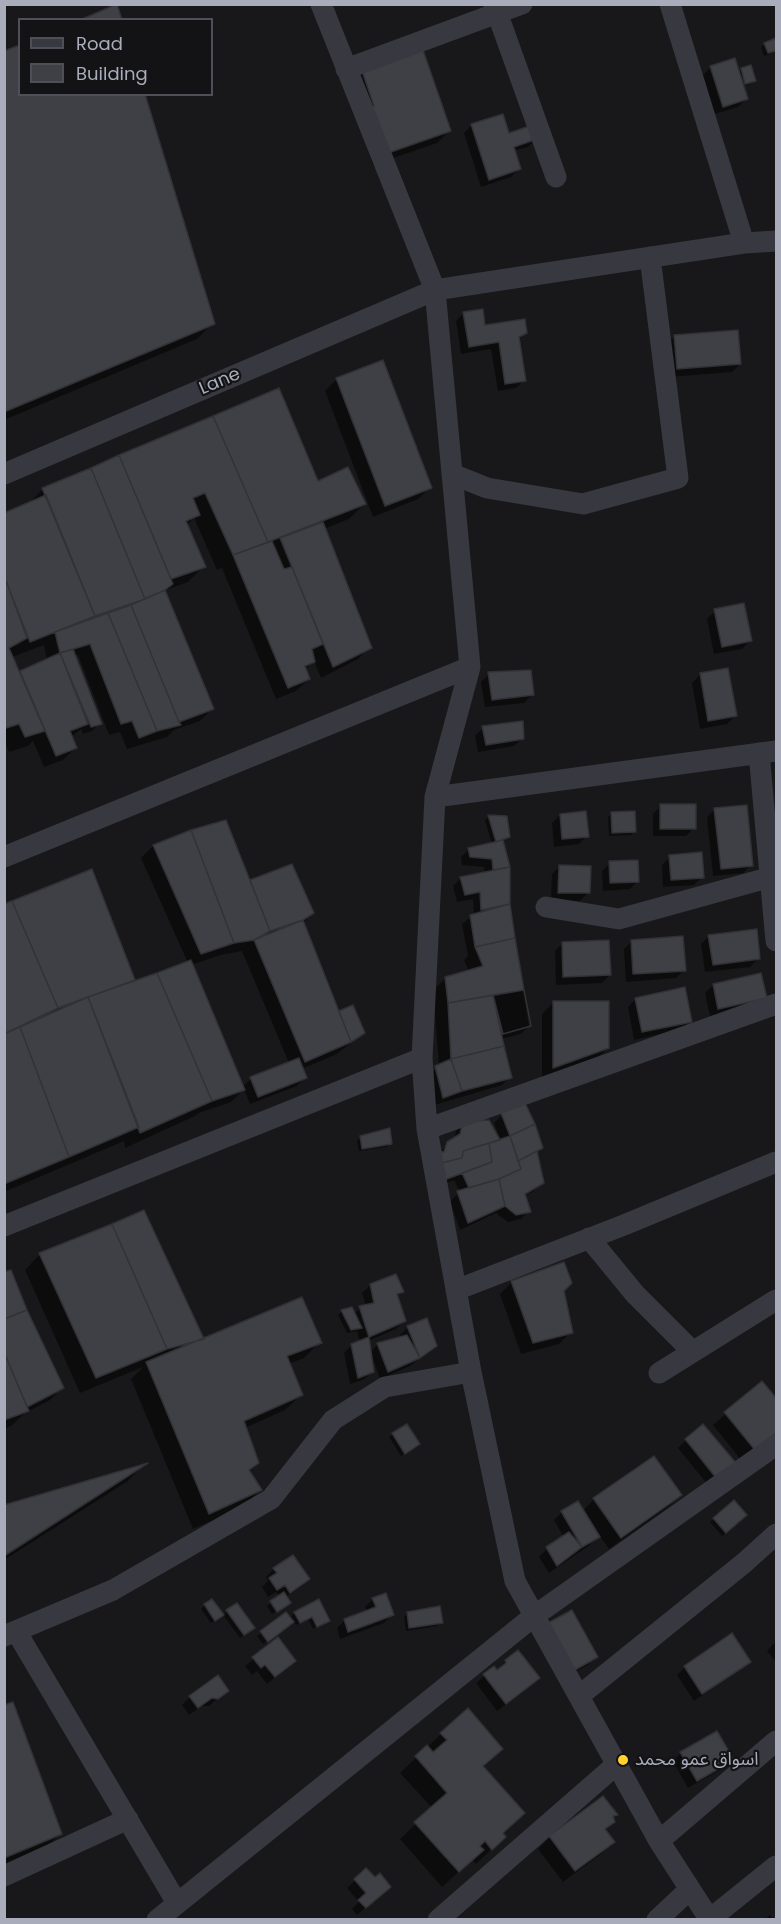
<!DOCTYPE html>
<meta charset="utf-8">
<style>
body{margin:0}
#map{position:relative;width:781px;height:1924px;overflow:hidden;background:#18181a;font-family:Poppins,sans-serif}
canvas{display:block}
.frame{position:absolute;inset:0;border:6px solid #a9acbb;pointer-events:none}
.legend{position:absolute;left:18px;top:18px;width:195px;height:78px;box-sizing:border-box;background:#131315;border:2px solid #4f5057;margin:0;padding:8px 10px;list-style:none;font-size:18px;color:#a9acbb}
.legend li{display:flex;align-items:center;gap:12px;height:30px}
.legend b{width:30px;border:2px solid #4f5057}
</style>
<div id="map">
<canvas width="781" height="1924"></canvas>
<div class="frame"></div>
<ul class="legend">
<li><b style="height:8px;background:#383940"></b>Road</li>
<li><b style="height:16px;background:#3f4045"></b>Building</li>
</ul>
</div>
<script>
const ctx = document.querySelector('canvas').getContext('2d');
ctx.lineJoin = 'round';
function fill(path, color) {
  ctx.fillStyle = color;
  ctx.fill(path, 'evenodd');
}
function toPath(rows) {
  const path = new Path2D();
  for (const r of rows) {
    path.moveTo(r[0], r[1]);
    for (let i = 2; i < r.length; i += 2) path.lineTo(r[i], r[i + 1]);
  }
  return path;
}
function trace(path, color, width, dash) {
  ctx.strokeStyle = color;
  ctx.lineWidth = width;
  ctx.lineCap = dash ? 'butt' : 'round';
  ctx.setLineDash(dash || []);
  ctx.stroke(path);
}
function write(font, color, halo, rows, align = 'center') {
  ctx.font = font + ' Poppins,"Noto Sans Arabic",sans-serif';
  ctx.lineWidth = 4.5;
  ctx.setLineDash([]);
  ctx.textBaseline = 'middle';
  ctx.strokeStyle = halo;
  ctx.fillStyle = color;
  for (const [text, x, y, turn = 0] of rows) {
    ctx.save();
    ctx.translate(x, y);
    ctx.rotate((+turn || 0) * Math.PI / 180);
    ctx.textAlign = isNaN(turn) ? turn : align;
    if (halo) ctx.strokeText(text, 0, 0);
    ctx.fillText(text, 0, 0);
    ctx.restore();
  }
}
const shadow = toPath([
 [776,40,776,52,764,56,761,47,765,44],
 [4,52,20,94,213,323,197,339,4,420],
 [711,67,738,73,742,69,754,80,750,84,743,86,746,99,738,107,715,114,703,75],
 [363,72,449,131,437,143,373,165,358,121,351,84],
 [472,125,508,135,536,139,528,147,513,151,519,169,511,177,481,187,464,133],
 [464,313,484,327,526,333,518,340,524,380,516,388,498,391,491,349,461,354,456,321],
 [674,337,740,364,732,372,669,377,666,345],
 [337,379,431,487,418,499,373,517,325,391],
 [120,457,317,483,364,504,349,519,324,529,370,647,358,659,321,678,314,661,305,670,309,679,296,691,276,699,222,568,217,570,194,518,186,526,204,566,188,582,163,591,212,709,200,721,174,730,167,737,127,749,120,732,109,735,78,655,74,656,100,723,92,731,83,734,81,729,71,737,75,748,63,760,44,767,33,741,28,746,9,752,4,740,4,514,28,504,43,489],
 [44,645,47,660,19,674,12,657],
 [715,611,750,641,742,649,714,654,707,619],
 [489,674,532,695,524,703,485,707,481,682],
 [700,675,735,716,727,724,700,729,692,683],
 [483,728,523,738,514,746,478,752,475,736],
 [661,806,694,828,686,836,653,836,653,814],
 [715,809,751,865,743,873,713,876,707,817],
 [612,813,634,831,631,835,609,836,608,817],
 [560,815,587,836,579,844,554,847,552,823],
 [489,817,508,837,501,841,508,867,508,904,529,1026,521,1034,501,1039,510,1077,502,1085,435,1105,428,1076,439,1066,433,990,446,978,469,972,464,960,468,956,462,924,474,915,473,899,457,902,453,886,461,878,485,873,484,867,462,865,461,857,469,849,492,844,485,820],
 [153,846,249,882,291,866,313,913,303,923,338,1013,352,1007,363,1033,337,1054,302,1069,305,1078,297,1086,250,1104,244,1089,231,1102,199,1113,195,1116,125,1148,124,1141,4,1192,4,905,91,871,135,982,188,963,141,858],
 [286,924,287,928,256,941,255,939,269,930],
 [242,951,289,1063,251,1079,242,1087,191,965,221,955],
 [77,1002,77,1004,44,1018,43,1014,58,1007],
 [670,857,702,877,694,885,663,887,662,865],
 [610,863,638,881,630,889,603,891,602,871],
 [560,866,588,893,580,901,551,900,552,874],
 [709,936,758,959,750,967,705,972,701,944],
 [632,941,684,970,676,978,626,982,624,949],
 [563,943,610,975,602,983,556,985,555,951],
 [760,975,757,1005,710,1016,705,993,713,985],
 [636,999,690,1021,682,1029,634,1040,628,1007],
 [554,1002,608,1048,595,1060,542,1079,542,1014],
 [524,1105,541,1148,536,1153,542,1183,534,1191,524,1196,529,1211,521,1219,508,1222,496,1213,460,1230,450,1201,460,1192,454,1180,429,1190,439,1153,454,1140,456,1131,464,1123,499,1142,501,1141,494,1123,502,1115],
 [361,1137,391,1143,387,1147,359,1151,357,1141],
 [40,1254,203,1340,320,1342,304,1358,288,1364,301,1395,285,1410,245,1428,258,1463,249,1472,260,1490,245,1506,193,1529,131,1379,143,1367,80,1393,25,1270],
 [512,1282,562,1291,571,1332,559,1344,521,1354,500,1294],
 [371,1285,402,1292,396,1297,404,1321,396,1329,368,1341,370,1352,378,1344,401,1338,400,1335,408,1327,435,1346,410,1366,380,1379,373,1359,371,1359,373,1371,365,1379,350,1384,344,1353,352,1345,360,1342,357,1331,347,1333,338,1315,342,1311,351,1309,354,1314,360,1308,366,1306,362,1293],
 [26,1311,62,1388,50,1400,25,1413,11,1426,4,1429,4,1321],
 [762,1383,776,1400,776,1433,742,1461,713,1425],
 [406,1426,414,1448,401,1456,389,1437],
 [686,1440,734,1463,708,1485,678,1448],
 [140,1468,128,1481,4,1560,4,1507],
 [680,1495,668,1507,609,1549,599,1535,590,1545,549,1573,539,1557,547,1549,564,1538,554,1520,562,1512,578,1503,583,1511,594,1499],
 [745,1515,722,1536,710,1522,714,1519],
 [274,1569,308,1579,286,1597,286,1606,272,1614,267,1606,279,1596,276,1592,268,1597,262,1587,268,1581,266,1577],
 [373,1599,392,1615,384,1623,340,1639,337,1628,345,1620,367,1612,365,1607],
 [205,1605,218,1618,211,1623,201,1609],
 [236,1605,249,1631,240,1638,223,1615],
 [295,1613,328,1620,313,1629,308,1619,296,1625,294,1621,263,1644,257,1636,286,1614,289,1618],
 [407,1613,441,1622,437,1626,406,1631,404,1617],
 [541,1632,596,1657,588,1665,565,1678],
 [277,1640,294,1661,267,1684,257,1671,252,1675,245,1666],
 [776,1641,776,1662,767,1651],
 [506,1661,530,1686,497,1711,476,1683,494,1668,496,1671],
 [749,1661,741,1669,694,1701,677,1675,685,1667],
 [227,1690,209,1706,202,1706,189,1715,182,1705,190,1697],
 [4,1707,61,1833,45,1849,4,1866],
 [441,1734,501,1749,482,1767,502,1834,504,1837,476,1864,472,1860,442,1887,400,1839,432,1808,400,1773],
 [681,1753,733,1759,725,1767,688,1788,673,1761],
 [616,1814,612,1818,613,1822,604,1830,613,1842,601,1854,563,1882,538,1849,550,1837],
 [366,1870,381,1894,357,1915,352,1909,359,1902,347,1888],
 [770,1915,774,1920,764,1920]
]);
const building = toPath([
 [117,4,122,20,80,20,117,4],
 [776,38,776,51,768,53,764,43,776,38],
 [20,45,20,94,145,94,215,324,4,412,4,51,20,45],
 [423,50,451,131,385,154,369,108,374,106,362,71,423,50],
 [735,58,748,99,723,107,710,66,735,58],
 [751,65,756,81,745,84,741,68,751,65],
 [503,114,509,133,533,125,537,139,514,147,521,169,489,180,471,124,503,114],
 [483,309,485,325,525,319,527,333,519,337,526,381,505,384,499,342,469,347,463,312,483,309],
 [738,330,741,364,677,369,674,335,738,330],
 [383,360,432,488,385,506,336,378,383,360],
 [279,388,318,481,348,467,366,504,268,542,213,416,279,388],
 [213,416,268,542,233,555,205,493,193,498,200,515,186,521,206,567,171,579,119,455,213,416],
 [119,455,173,584,165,590,145,599,91,468,119,455],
 [91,468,145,599,95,616,42,488,91,468],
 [46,495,95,616,30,642,4,576,4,513,46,495],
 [323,522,372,648,333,667,280,538,323,522],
 [272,541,284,569,292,567,323,644,312,649,315,662,305,666,310,679,288,688,233,555,272,541],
 [7,583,27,638,9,648,45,731,25,737,19,724,6,728,4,724,4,584,7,583],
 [165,590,214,709,179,722,131,605,165,590],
 [744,603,752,641,722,647,714,609,744,603],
 [131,605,179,722,181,725,157,731,108,613,131,605],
 [108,613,157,731,139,738,132,721,121,724,90,644,60,653,55,632,108,613],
 [73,649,102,724,91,727,60,653,73,649],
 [60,653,88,724,70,731,77,748,56,756,20,671,60,653],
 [728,668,737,716,708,721,700,673,728,668],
 [531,670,534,695,492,700,488,672,531,670],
 [523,721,524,739,486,745,482,726,523,721],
 [660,804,696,804,696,829,660,829,660,804],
 [747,805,753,866,721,869,714,808,747,805],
 [586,811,589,837,562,839,560,814,586,811],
 [635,811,636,832,612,833,611,812,635,811],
 [488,815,507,816,510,837,496,842,488,815],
 [226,820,270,931,254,940,234,943,191,830,226,820],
 [191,830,234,943,201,954,153,845,191,830],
 [503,840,510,867,493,870,492,859,470,857,468,848,503,840],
 [702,852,704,878,671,880,669,855,702,852],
 [638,860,639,882,610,883,609,861,638,860],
 [292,864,314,913,303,920,270,931,250,880,292,864],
 [559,865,591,866,590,893,558,893,559,865],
 [510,867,510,904,481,910,480,892,465,895,460,877,510,867],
 [92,869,135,980,58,1008,12,901,92,869],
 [12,901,58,1008,6,1033,4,1029,4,904,12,901],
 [510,904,515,938,475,947,470,915,510,904],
 [303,920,351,1042,305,1062,254,940,303,920],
 [757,929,760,959,713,965,708,935,757,929],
 [683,936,686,971,633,974,631,940,683,936],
 [515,938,524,990,448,1003,445,977,483,966,475,947,515,938],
 [609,940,611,975,563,977,562,942,609,940],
 [191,960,245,1090,212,1101,157,973,191,960],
 [157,973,212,1101,140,1133,88,997,157,973],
 [761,973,767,998,718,1009,713,984,761,973],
 [685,987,692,1022,642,1032,635,998,685,987],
 [524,990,531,1026,503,1034,493,995,524,990],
 [524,990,531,1026,503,1034,493,995,524,990],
 [493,995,504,1046,451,1059,448,1003,493,995],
 [88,997,139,1127,69,1157,20,1027,88,997],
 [553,1001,609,1001,609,1048,553,1068,553,1001],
 [353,1005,365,1033,351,1042,339,1011,353,1005],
 [20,1027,69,1157,4,1184,4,1034,20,1027],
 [504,1046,512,1078,462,1091,451,1059,504,1046],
 [299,1058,307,1078,258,1097,250,1077,299,1058],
 [451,1059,462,1091,443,1098,435,1066,451,1059],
 [525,1103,535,1124,510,1136,501,1113,525,1103],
 [489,1120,500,1140,463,1151,462,1158,433,1165,435,1151,444,1152,447,1142,460,1134,463,1122,489,1120],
 [535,1124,543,1148,518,1161,510,1136,535,1124],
 [390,1128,392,1144,362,1149,360,1136,390,1128],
 [510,1136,521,1169,499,1179,469,1188,462,1173,492,1162,489,1143,510,1136],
 [489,1143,492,1162,436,1183,433,1165,462,1158,463,1151,489,1143],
 [537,1151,544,1183,525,1194,531,1212,516,1215,505,1206,499,1179,521,1169,518,1161,537,1151],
 [499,1179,505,1206,468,1223,457,1191,499,1179],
 [144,1210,204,1339,167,1349,112,1224,144,1210],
 [112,1224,167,1349,96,1378,39,1253,112,1224],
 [564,1262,572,1283,564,1291,573,1333,533,1343,511,1281,564,1262],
 [11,1270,27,1310,4,1319,4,1272,11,1270],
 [396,1274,404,1292,397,1294,406,1321,369,1337,359,1306,374,1303,370,1284,396,1274],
 [302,1297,322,1343,287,1356,303,1395,244,1421,259,1463,249,1470,262,1490,209,1514,146,1362,302,1297],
 [352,1307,362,1328,351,1330,341,1310,352,1307],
 [27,1310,64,1388,27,1407,4,1352,4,1319,27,1310],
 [427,1318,437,1346,420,1358,407,1326,427,1318],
 [407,1335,420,1358,388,1372,377,1343,407,1335],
 [369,1337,374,1372,358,1378,351,1344,369,1337],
 [4,1352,29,1411,4,1420,4,1352],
 [762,1381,776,1398,776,1433,755,1450,724,1412,762,1381],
 [407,1424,420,1444,405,1454,392,1433,407,1424],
 [703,1424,736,1463,717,1479,685,1439,703,1424],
 [654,1456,682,1495,621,1538,593,1498,654,1456],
 [148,1463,4,1556,4,1505,148,1463],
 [734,1500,747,1515,726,1533,713,1518,734,1500],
 [578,1501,600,1537,582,1547,561,1511,578,1501],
 [569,1532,582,1547,557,1566,546,1547,569,1532],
 [293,1555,310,1579,290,1593,285,1585,277,1590,269,1578,277,1573,273,1568,293,1555],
 [284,1592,291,1603,277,1612,270,1601,284,1592],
 [386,1593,394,1615,348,1632,344,1619,376,1607,372,1598,386,1593],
 [212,1599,224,1615,215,1621,204,1604,212,1599],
 [319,1599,330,1621,317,1627,312,1617,300,1623,294,1612,319,1599],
 [237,1603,255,1628,244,1635,226,1610,237,1603],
 [440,1606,443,1623,409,1628,407,1612,440,1606],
 [572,1610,598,1657,573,1671,548,1623,572,1610],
 [286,1612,294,1622,268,1642,260,1631,286,1612],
 [732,1633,751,1662,702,1694,684,1666,732,1633],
 [278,1637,296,1661,275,1677,265,1665,261,1668,252,1657,278,1637],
 [518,1650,540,1678,506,1704,483,1674,494,1666,497,1670,506,1663,505,1660,518,1650],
 [218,1675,229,1691,218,1699,212,1698,198,1708,189,1696,218,1675],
 [13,1702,62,1834,4,1858,4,1705,13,1702],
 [468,1708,503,1749,483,1766,525,1813,503,1833,506,1837,492,1850,485,1841,480,1846,484,1850,459,1872,414,1822,447,1793,415,1756,427,1745,433,1752,447,1740,440,1733,468,1708],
 [717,1731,734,1760,697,1781,680,1752,717,1731],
 [603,1796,618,1815,613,1816,615,1822,605,1829,615,1842,575,1871,549,1836,603,1796],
 [366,1868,375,1877,380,1873,391,1887,366,1908,358,1900,366,1893,354,1879,366,1868]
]);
const street = toPath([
 [321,4,435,290,470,667,435,797,422,1058,427,1129,471,1372,515,1581,659,1841,710,1920],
 [494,4,556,177],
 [670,4,744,243],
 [346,69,522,4],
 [4,474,435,290,744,243,776,241],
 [452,474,487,488,583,504,678,478,650,257],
 [759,753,776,941],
 [435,797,776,751],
 [4,857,470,667],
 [546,907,619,919,771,877],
 [427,1129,776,1004],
 [4,1226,422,1058],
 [589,1238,635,1294,693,1352],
 [456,1290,624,1225,776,1162],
 [659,1373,776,1300],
 [16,1631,177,1903],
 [4,1636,113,1590,271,1499,333,1420,385,1387,471,1372],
 [579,1696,744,1563,776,1534],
 [659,1841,776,1741],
 [4,1876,128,1819],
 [710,1919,776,1866],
 [157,1920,534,1616,776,1445],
 [438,1920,617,1764],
 [657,1920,690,1889]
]);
const markers = [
 [623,1760,6,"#ffd32b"]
];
const streetNames = [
 ["Lane",220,382,-23]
];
const poiNames = [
 ["اسواق عمو محمد",635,1760]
];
fill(shadow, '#0007');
fill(building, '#3f4045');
trace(building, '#323236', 1.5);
trace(street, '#383940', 21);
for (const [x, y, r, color] of markers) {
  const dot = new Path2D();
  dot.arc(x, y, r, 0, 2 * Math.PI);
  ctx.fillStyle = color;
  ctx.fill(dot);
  trace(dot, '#131315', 2);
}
write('18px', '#a9acbb', '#131315', streetNames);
write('18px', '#a9acbb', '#131315', poiNames, 'left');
</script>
